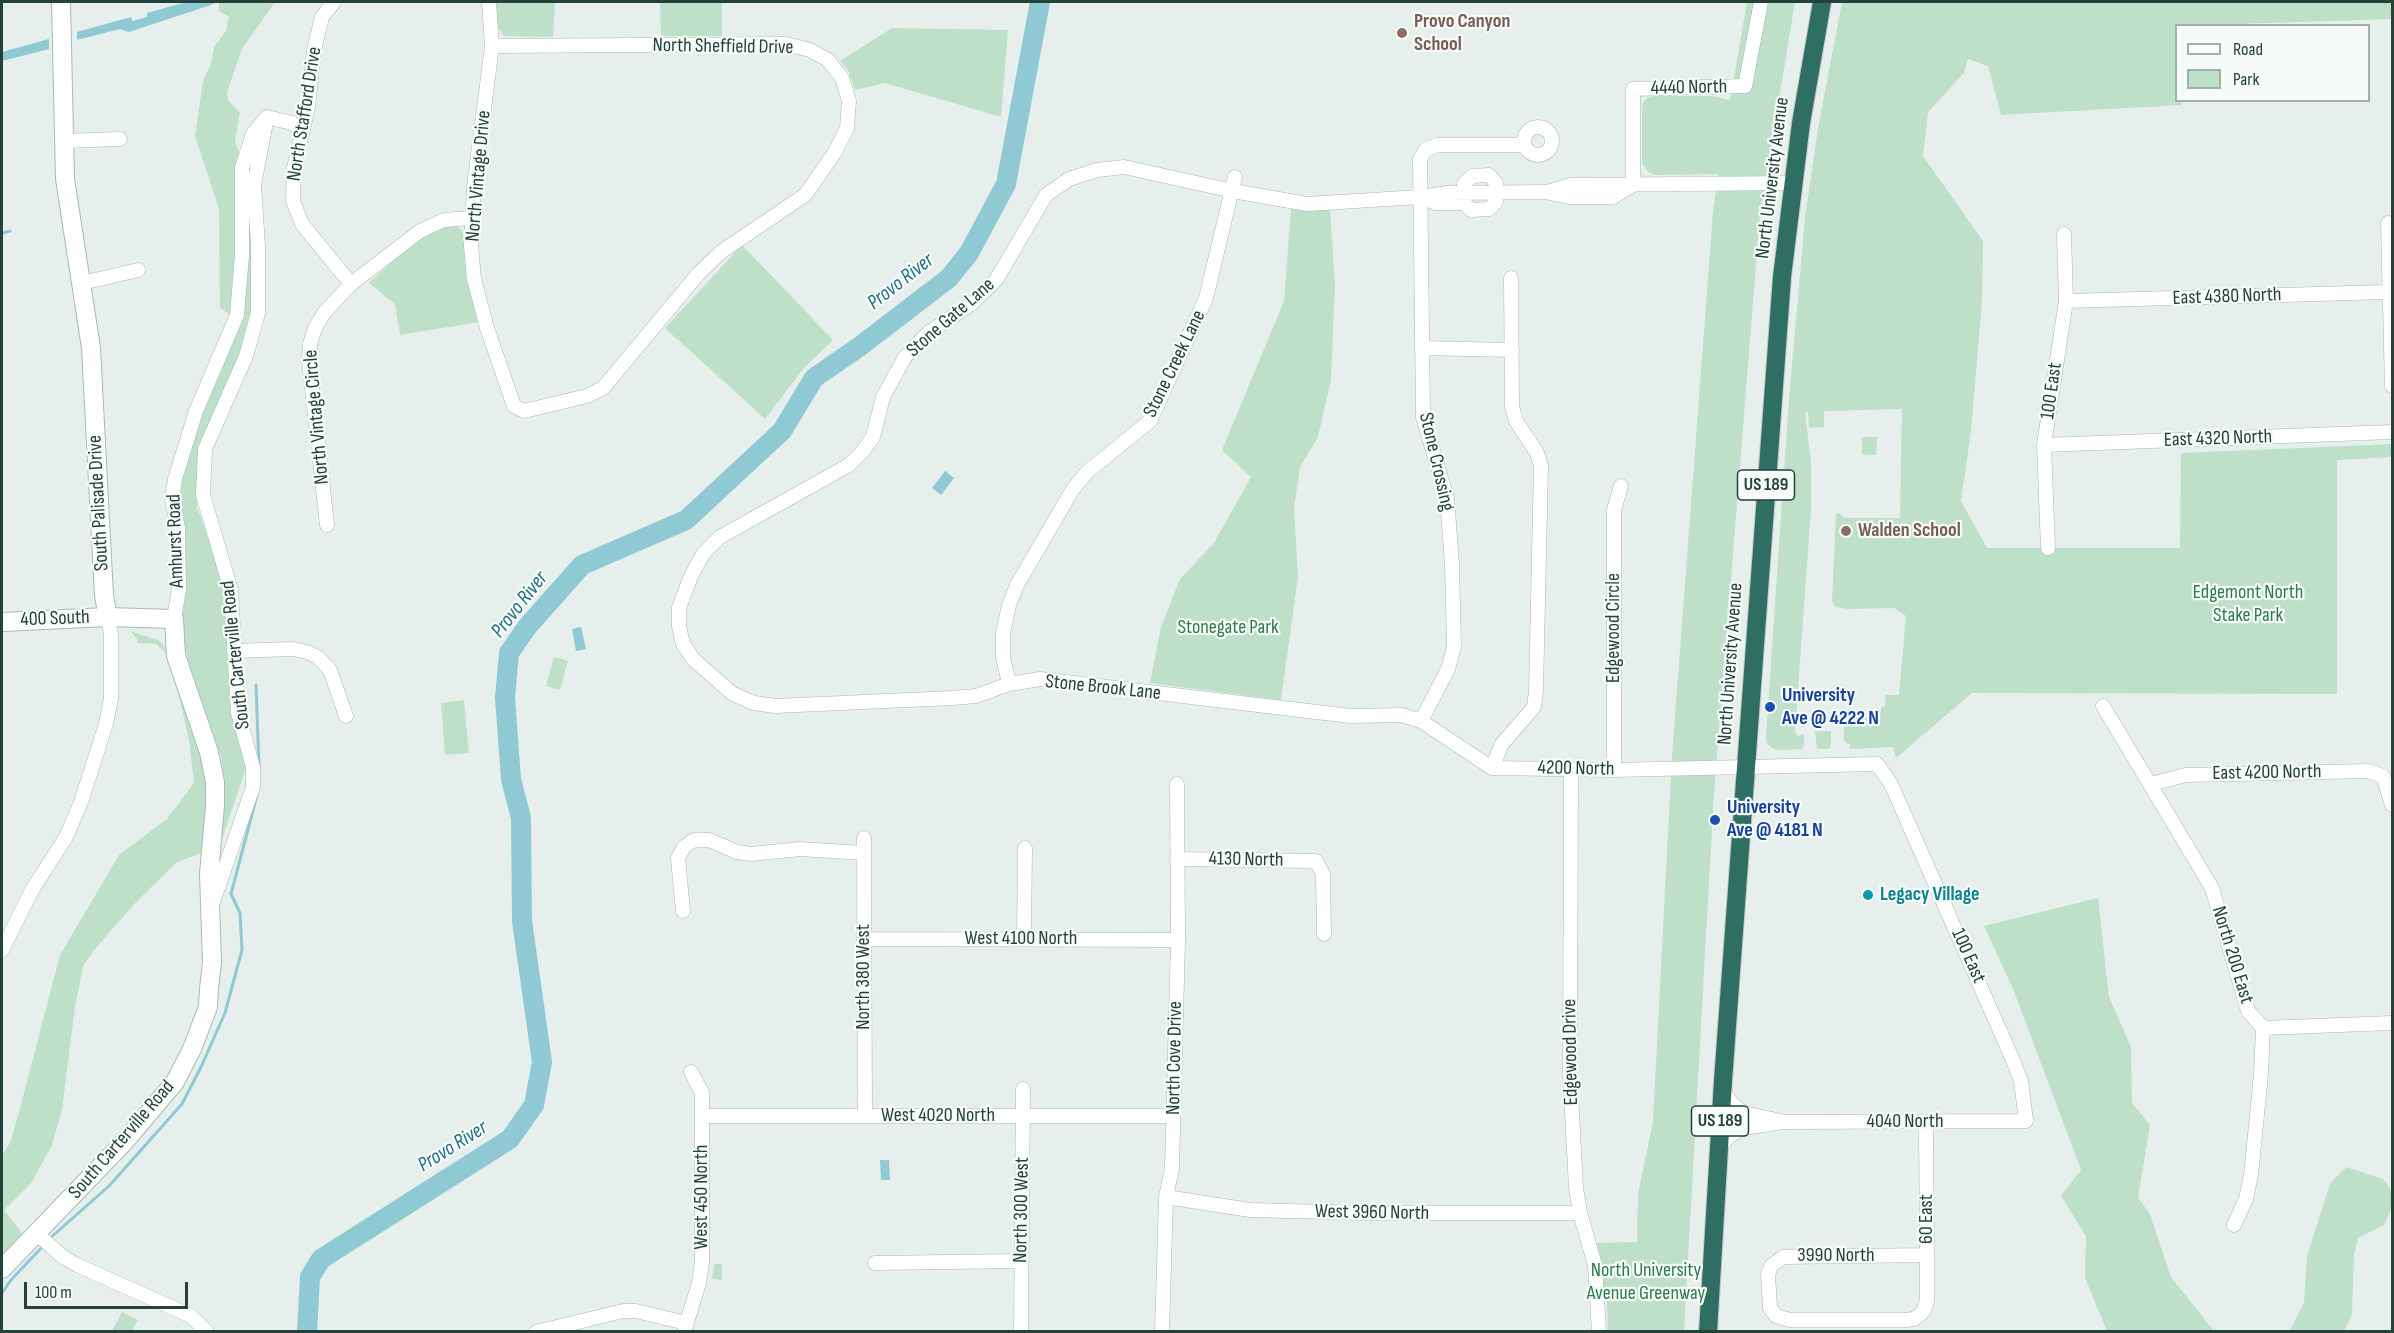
<!DOCTYPE html>
<style>
body{margin:0}
#map{position:relative;width:2394px;height:1333px;overflow:hidden;background:#e6efeb;font-family:"Sofia Sans Condensed",sans-serif}
canvas{display:block}
.frame{position:absolute;inset:0;border:3px solid #24423a;pointer-events:none}
.legend{position:absolute;left:2175px;top:24px;width:195px;height:78px;box-sizing:border-box;background:#f7fbf9;border:2px solid #a3b1ad;margin:0;padding:8px 10px;list-style:none;font-size:18px;color:#24423a}
.legend li{display:flex;align-items:center;gap:12px;height:30px}
.legend b{width:30px;border:2px solid #a3b1ad}
.scale{position:absolute;left:24px;top:1282px;width:164px;height:27px;box-sizing:border-box;border:3px solid #24423a;border-top:0;padding-left:8px;font-size:18px;line-height:21px;white-space:nowrap;color:#24423a;-webkit-text-stroke:4px #f7fbf9;paint-order:stroke}
</style>
<div id="map">
<canvas width="2394" height="1333"></canvas>
<div class="frame"></div>
<ul class="legend">
<li><b style="height:8px;background:#fff"></b>Road</li>
<li><b style="height:16px;background:#bfe0c8"></b>Park</li>
</ul>
<div class="scale">100 m</div>
</div>
<script>
const ctx = document.querySelector('canvas').getContext('2d');
ctx.lineJoin = 'round';
function fill(path, color) {
  ctx.fillStyle = color;
  ctx.fill(path, 'evenodd');
}
function toPath(rows) {
  const path = new Path2D();
  for (const r of rows) {
    if (r.length === 3) {
      path.moveTo(r[0] + r[2], r[1]);
      path.arc(r[0], r[1], r[2], 0, 2 * Math.PI);
      continue;
    }
    path.moveTo(r[0], r[1]);
    for (let i = 2; i < r.length; i += 2) path.lineTo(r[i], r[i + 1]);
  }
  return path;
}
function trace(path, color, width, dash) {
  ctx.strokeStyle = color;
  ctx.lineWidth = width;
  ctx.lineCap = dash ? 'butt' : 'round';
  ctx.setLineDash(dash || []);
  ctx.stroke(path);
}
function write(font, color, halo, rows, align = 'center') {
  ctx.font = font + ' "Sofia Sans Condensed",sans-serif';
  ctx.lineWidth = 4.5;
  ctx.setLineDash([]);
  ctx.textBaseline = 'middle';
  ctx.strokeStyle = halo;
  ctx.fillStyle = color;
  for (const [text, x, y, turn = 0] of rows) {
    ctx.save();
    ctx.translate(x, y);
    ctx.rotate((+turn || 0) * Math.PI / 180);
    ctx.textAlign = isNaN(turn) ? turn : align;
    if (halo) ctx.strokeText(text, 0, 0);
    ctx.fillText(text, 0, 0);
    ctx.restore();
  }
}
const green = toPath([
 [219,2,275,2,242,49,227,92,228,100,240,113,235,141,252,192,254,313,242,348,200,453,197,508,225,580,246,768,219,848,223,793,222,759,189,663,182,633,178,508,179,483,192,430,238,322,220,307,219,209,195,136,203,81,211,64,214,47,226,31,229,17,219,11],
 [494,2,555,2,553,37,504,36,496,25],
 [660,2,722,2,722,36,661,36],
 [1747,2,1795,2,1760,214,1714,793,1684,1331,1608,1331,1607,1303,1594,1243,1637,1242,1638,1194,1653,1121,1672,756,1713,212,1718,174,1655,175,1648,172,1642,163,1642,110,1643,103,1648,97,1654,96,1712,96,1730,100],
 [1842,2,2392,2,2392,19,2176,26,2176,100,2181,101,2182,105,2001,115,1988,66,1968,59,1964,73,1928,112,1923,156,1983,241,1982,302,1971,431,1961,501,1987,548,2180,548,2181,453,2392,444,2392,457,2337,460,2337,694,1972,693,1896,758,1893,747,1850,749,1850,744,1846,743,1844,739,1844,719,1858,720,1858,717,1880,718,1881,707,1885,706,1886,695,1899,695,1906,616,1894,608,1849,609,1835,607,1832,601,1836,514,1839,513,1845,518,1900,518,1902,409,1824,411,1824,427,1809,428,1808,412,1805,412,1811,463,1811,509,1795,731,1797,736,1804,734,1804,744,1802,749,1782,750,1774,749,1767,744,1766,736,1789,399,1805,218,1818,128],
 [892,28,1008,30,1001,117,885,83,855,90,848,70,840,61],
 [1291,209,1330,210,1335,285,1331,380,1318,437,1300,467,1294,508,1298,577,1281,700,1150,683,1161,627,1180,579,1214,543,1251,477,1222,450,1284,301],
 [440,226,455,226,462,230,464,237,479,322,400,335,395,304,369,283,424,232],
 [742,245,833,340,803,369,765,419,665,328],
 [1862,437,1877,437,1876,455,1862,454],
 [130,631,158,640,164,645,205,755,208,797,202,853,177,862,137,901,95,949,83,966,75,1007,62,1110,52,1145,32,1182,4,1210,25,1237,2,1262,2,1155,10,1143,19,1112,60,955,119,855,167,819,194,783,189,740,179,696,165,652,156,644,138,643,137,639],
 [554,657,568,661,560,690,546,686],
 [464,700,469,753,445,755,441,703],
 [1815,731,1831,731,1831,745,1829,749,1817,749],
 [2098,898,2109,997,2131,1047,2132,1103,2150,1125,2138,1198,2150,1214,2171,1277,2214,1331,2107,1331,2085,1278,2086,1236,2061,1196,2081,1170,2013,989,1984,926],
 [2346,1167,2383,1179,2392,1191,2392,1207,2384,1225,2358,1238,2354,1255,2352,1315,2344,1331,2290,1331,2304,1303,2307,1256,2330,1184],
 [714,1264,722,1264,722,1280,712,1279],
 [122,1312,138,1320,132,1331,112,1331]
]);
const water = toPath([
 [186,2,217,2,208,6,129,32,120,29,77,40,77,32,131,17,132,21,147,17,147,13],
 [49,39,49,49,2,61,2,52],
 [945,471,954,478,941,495,932,488],
 [581,627,586,649,576,651,572,629],
 [880,1160,889,1160,890,1180,881,1180]
]);
const stream = toPath([
 [2,233,10,231],
 [256,685,259,767],
 [48,1240,109,1186,182,1104,201,1067,225,1013,242,950,240,913,231,894,257,795],
 [2,1293,11,1280,44,1245]
]);
const river = toPath([
 [307,1332,310,1277,321,1259,510,1139,534,1105,542,1062,522,921,521,818,511,779,505,698,509,653,527,627,582,565,686,520,782,431,814,378,859,347,949,278,969,253,1006,184,1040,2]
]);
const street = toPath([
 [334,2,322,17,314,50,308,107,294,168,293,201,302,224,351,284],
 [489,2,492,46,474,187,471,246,474,279,487,328,514,406,524,411,587,396,603,388,699,273,721,252,805,195,835,152,847,128,849,101,842,78,828,60,810,50,786,44,492,46],
 [267,117,292,123,303,130],
 [1538,141,14],
 [63,141,120,139],
 [1489,175,1496,183,1496,202,1489,209,1471,210,1464,203,1464,184,1472,176,1489,175],
 [1633,185,1613,197,1569,197,1545,192,1448,193,1420,197,1307,204,1233,191,1124,167,1097,170,1069,179,1046,195,996,280,971,304,928,333,905,357,883,397,873,437,862,452,849,465,720,537,703,554,691,576,679,608,679,626,683,644,693,659,733,694,754,703,775,706,953,698,976,696,1009,684,1040,679,1350,716,1402,715,1421,721,1492,768,1614,770,1877,764,1891,784,2012,1058,2021,1081,2026,1121,1783,1122,1743,1128,1731,1135,1718,1147],
 [1633,185,1633,89,1745,86,1761,2],
 [1547,192,1571,185,1793,183],
 [1425,198,1435,203,1464,203],
 [2388,223,2392,386],
 [82,283,138,270],
 [2066,301,2388,292],
 [1422,348,1512,350],
 [2044,445,2392,432],
 [327,525,309,361,310,344,315,328,324,313,351,284,420,231,444,220,471,218],
 [2048,548,2044,445,2066,301,2064,234],
 [174,619,179,589,178,528,172,500,175,479,196,411,237,315,242,255,242,168,253,134,266,118],
 [234,651,293,649,307,652,318,657,330,670,346,716],
 [1009,684,1003,657,1003,633,1009,605,1017,585,1073,489,1087,472,1150,421,1206,298,1235,177],
 [2103,706,2212,888,2248,1011,2263,1028,2261,1074,2251,1175,2246,1199,2234,1225],
 [1421,721,1448,669,1454,647,1452,564,1447,498,1423,417,1420,159,1426,149,1438,145,1524,145],
 [1492,768,1502,744,1534,707,1536,691,1541,466,1537,453,1516,421,1512,406,1511,278],
 [1571,769,1570,1075,1576,1188,1580,1213,1595,1265,1599,1332],
 [1614,770,1614,510,1621,486],
 [2151,784,2186,775,2368,771,2383,776,2392,805],
 [864,838,865,1116],
 [1177,859,1316,861,1323,874,1324,934],
 [213,902,253,787,253,767,238,713,231,590,203,495,205,449,246,356,258,313,258,246,254,185,267,117],
 [683,911,678,858,684,847,694,840,709,840,737,852,751,854,800,849,863,853],
 [1024,938,1025,848],
 [865,939,1178,940],
 [2,950,32,890,66,837,81,802,106,724,111,699,111,635,108,617],
 [2263,1028,2392,1023],
 [1722,1090,1733,1105,1744,1113,1781,1121],
 [702,1116,1173,1116],
 [1926,1123,1927,1255,1927,1301,1923,1312,1914,1319,1905,1320,1790,1320,1776,1316,1770,1308,1768,1275,1771,1266,1783,1257,1927,1255],
 [1166,1197,1250,1210,1366,1213,1580,1213],
 [36,1233,63,1257,77,1265,191,1316,207,1332],
 [875,1263,1021,1261],
 [536,1332,623,1311,636,1311,686,1323],
 [684,1332,699,1283,702,1262,702,1093,691,1072],
 [1021,1332,1023,1089],
 [1162,1332,1166,1197,1172,1168,1178,940,1177,784]
]);
const secondary = toPath([
 [61,2,65,179,91,348,104,596,108,617],
 [2,622,108,617,174,619,176,656,209,752,215,782,215,805,209,874,212,962,209,989,208,1007,192,1049,175,1082,126,1140,2,1269]
]);
const highway = toPath([
 [1708,1332,1723,1081,1782,277,1801,123,1822,2]
]);
const markers = [
 [1402,33,6,"#8d6e63"],
 [1846,531,6,"#8d6e63"],
 [1770,707,6,"#1a4fb4"],
 [1715,820,6,"#1a4fb4"],
 [1868,895,6,"#0f9aa8"]
];
const shields = [
 [1766,485,57],
 [1720,1121,57]
];
const shieldNames = [
 ["US 189",1766,485],
 ["US 189",1720,1121]
];
const educationNames = [
 ["Provo Canyon",1414,22],
 ["School",1414,45],
 ["Walden School",1858,531]
];
const streetNames = [
 ["North Sheffield Drive",723,47,1],
 ["4440 North",1689,88,-1],
 ["North Stafford Drive",305,114,-81],
 ["North Vintage Drive",479,176,-85],
 ["North University Avenue",1773,178,-83],
 ["East 4380 North",2227,297,-2],
 ["Stone Gate Lane",951,318,-41],
 ["Stone Creek Lane",1175,364,-64],
 ["100 East",2052,391,-82],
 ["North Vintage Circle",317,417,-95],
 ["East 4320 North",2218,439,-2],
 ["Stone Crossing",1436,462,77],
 ["South Palisade Drive",99,503,-93],
 ["Amhurst Road",176,541,-92],
 ["400 South",55,619,-2],
 ["Edgewood Circle",1614,628,-90],
 ["South Carterville Road",236,655,-96],
 ["North University Avenue",1731,664,-86],
 ["Stone Brook Lane",1103,688,6],
 ["4200 North",1576,769,1],
 ["East 4200 North",2267,773,-1],
 ["4130 North",1246,860,1],
 ["West 4100 North",1021,939],
 ["North 200 East",2232,955,73],
 ["100 East",1968,956,66],
 ["North 380 West",864,977,-90],
 ["Edgewood Drive",1571,1052,-91],
 ["North Cove Drive",1175,1058,-89],
 ["West 4020 North",938,1116],
 ["4040 North",1905,1122],
 ["South Carterville Road",122,1140,-49],
 ["West 450 North",702,1197,-90],
 ["North 300 West",1022,1210,-89],
 ["West 3960 North",1372,1213,1],
 ["60 East",1927,1219,-90],
 ["3990 North",1836,1256]
];
const parkNames = [
 ["Edgemont North",2248,593],
 ["Stake Park",2248,616],
 ["Stonegate Park",1228,628],
 ["North University",1646,1271],
 ["Avenue Greenway",1646,1294]
];
const transitNames = [
 ["University",1782,696],
 ["Ave @ 4222 N",1782,719],
 ["University",1727,808],
 ["Ave @ 4181 N",1727,831]
];
const cultureNames = [
 ["Legacy Village",1880,895]
];
const waterNames = [
 ["Provo River",901,282,-38],
 ["Provo River",520,605,-52],
 ["Provo River",453,1147,-32]
];
fill(green, '#bfe0c8');
fill(water, '#8ec9d4');
trace(stream, '#8ec9d4', 3);
trace(river, '#8ec9d4', 20);
trace(street, '#a8b8b2', 15);
trace(secondary, '#a4bbb3', 20);
trace(highway, '#c2cac8', 20);
trace(street, '#fff', 14);
trace(secondary, '#fff', 18);
trace(highway, '#2f6f62', 18);
for (const [x, y, r, color] of markers) {
  const dot = new Path2D();
  dot.arc(x, y, r, 0, 2 * Math.PI);
  ctx.fillStyle = color;
  ctx.fill(dot);
  trace(dot, '#f7fbf9', 2);
}
for (const [x, y, w] of shields) {
  const box = new Path2D();
  box.roundRect(x - w / 2, y - 15, w, 30, 4.5);
  ctx.fillStyle = '#f7fbf9';
  ctx.fill(box);
  trace(box, '#24423a', 1.5);
}
write('bold 18px', '#24423a', null, shieldNames);
write('bold 20px', '#785e54', '#f7fbf9', educationNames, 'left');
write('20px', '#24423a', '#f7fbf9', streetNames);
write('20px', '#2d7a4b', '#f7fbf9', parkNames);
write('bold 20px', '#164399', '#f7fbf9', transitNames, 'left');
write('bold 20px', '#0d838f', '#f7fbf9', cultureNames, 'left');
write('italic 21px', '#1c6f80', '#f7fbf9', waterNames);
</script>
